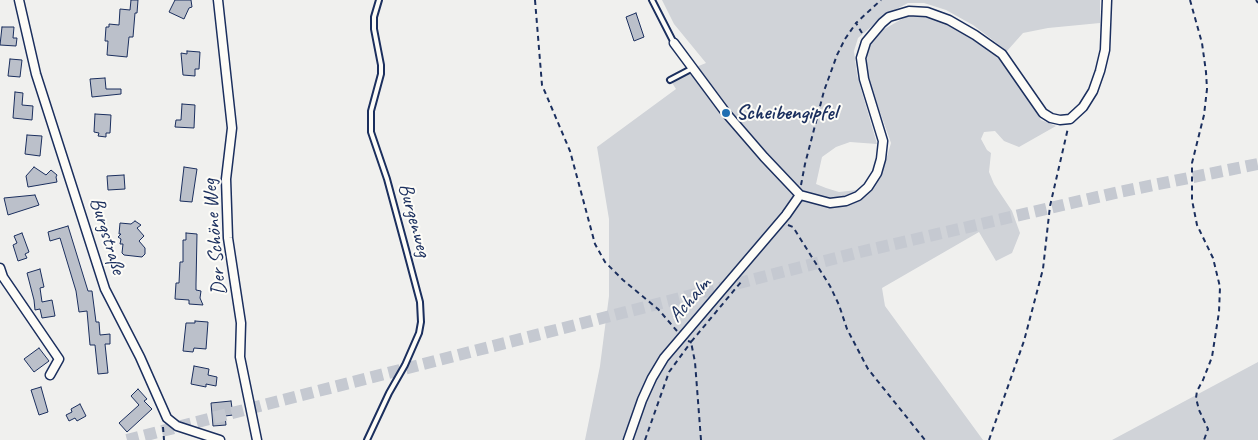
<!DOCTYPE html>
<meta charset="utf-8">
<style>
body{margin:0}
canvas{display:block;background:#f0f0ee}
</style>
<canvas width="1258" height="440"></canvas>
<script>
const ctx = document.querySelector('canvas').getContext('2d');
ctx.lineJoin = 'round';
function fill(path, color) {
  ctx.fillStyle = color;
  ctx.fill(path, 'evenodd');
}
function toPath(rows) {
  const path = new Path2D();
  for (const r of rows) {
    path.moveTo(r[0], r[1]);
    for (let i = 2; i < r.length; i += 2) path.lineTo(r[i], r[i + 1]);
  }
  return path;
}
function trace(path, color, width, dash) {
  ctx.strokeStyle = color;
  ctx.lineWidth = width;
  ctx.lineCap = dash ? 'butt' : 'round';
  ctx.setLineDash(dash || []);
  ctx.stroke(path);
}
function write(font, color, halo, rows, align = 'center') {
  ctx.font = font + ' Caveat,sans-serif';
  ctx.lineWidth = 4;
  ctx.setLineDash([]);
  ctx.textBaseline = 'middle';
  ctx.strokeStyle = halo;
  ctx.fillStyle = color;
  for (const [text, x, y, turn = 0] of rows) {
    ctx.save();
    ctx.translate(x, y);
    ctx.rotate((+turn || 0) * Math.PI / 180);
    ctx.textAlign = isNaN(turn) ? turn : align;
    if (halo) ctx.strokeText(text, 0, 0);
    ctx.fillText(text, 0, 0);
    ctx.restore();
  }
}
const green = toPath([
 [662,0,1100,0,1100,23,1048,28,1023,33,1007,51,973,25,946,10,924,3,908,3,885,15,858,38,854,51,857,75,877,144,850,142,836,147,822,157,816,184,826,188,839,192,857,190,860,199,871,191,881,177,891,143,868,78,863,58,868,44,879,32,909,15,925,15,946,23,998,56,1015,80,1041,120,1056,126,1019,147,1004,141,995,131,984,132,981,139,987,150,991,153,989,172,994,184,1012,211,1020,233,1012,253,996,261,979,232,882,288,885,306,983,440,585,440,600,366,609,296,609,219,597,147,676,89,669,78,706,63,674,24],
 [1258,362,1258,440,1112,440]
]);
const building = toPath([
 [131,0,138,0,137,13,135,13,133,37,129,37,127,57,107,55,108,41,105,41,106,27,109,27,109,24,119,25,120,9,130,10,131,0],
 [175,0,191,0,192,7,189,8,184,19,169,12,175,0],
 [636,13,644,37,634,41,626,17,636,13],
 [2,27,14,27,13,38,17,38,16,46,0,45,2,27],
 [187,51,200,52,199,69,195,69,195,76,183,75,181,53,187,54,187,51],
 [10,59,22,60,20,77,8,76,10,59],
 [105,78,106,89,121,89,121,94,92,97,90,79,105,78],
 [15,92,23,93,22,105,33,106,32,120,13,118,15,92],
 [182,104,195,105,194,128,175,127,176,120,181,120,182,104],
 [95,114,111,115,110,133,106,133,106,137,98,136,99,133,94,132,95,114],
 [27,135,42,136,40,156,25,154,27,135],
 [34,167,46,175,51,170,57,175,56,177,57,182,28,187,26,176,34,167],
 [184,167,197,169,192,202,180,201,184,167],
 [124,175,125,189,108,190,107,176,124,175],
 [35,195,39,205,8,215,4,198,35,195],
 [135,221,141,225,137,228,144,236,139,241,145,248,145,254,142,257,124,255,122,253,123,244,120,244,121,239,118,237,121,234,119,234,120,223,131,224,135,221],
 [68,226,88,291,92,291,96,322,99,322,100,335,110,334,110,344,105,344,108,373,98,374,95,345,90,345,87,311,79,312,76,291,60,238,50,241,48,232,68,226],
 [22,233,29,252,25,254,27,258,18,261,13,245,17,243,14,236,22,233],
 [186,233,197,234,196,284,196,290,201,291,200,298,203,305,189,304,189,300,175,299,176,283,179,283,180,262,183,262,183,240,186,240,186,233],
 [40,269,44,287,40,288,42,302,52,300,55,316,42,318,40,309,35,310,34,300,27,273,40,269],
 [195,321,208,322,206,349,194,348,193,352,183,351,186,323,195,323,195,321],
 [39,348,49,361,34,372,24,359,39,348],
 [194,366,209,369,208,375,217,377,216,386,206,384,206,387,191,384,194,366],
 [41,387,48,412,39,415,31,390,41,387],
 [138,389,147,399,144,401,152,409,127,432,119,423,139,405,131,396,138,389],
 [231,401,233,415,225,416,226,425,213,426,211,403,231,401],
 [80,404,86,416,77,421,75,418,69,421,66,415,72,412,71,409,80,404]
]);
const primaryTunnel = toPath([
 [127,440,860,252,1119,192,1258,164]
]);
const path = toPath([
 [535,0,542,85,570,151,595,244,605,262,623,280,658,309,677,331],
 [1190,0,1202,43,1206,72,1207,89,1204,115,1192,163,1192,200,1197,225,1213,258,1220,287,1219,312,1212,357,1203,380,1197,391,1196,398,1199,410,1208,429,1204,440],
 [1256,0,1258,3],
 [862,33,856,23,881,0],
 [801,185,805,164,824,91,837,55,845,39,856,23],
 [788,225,793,227,830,286,839,305,847,329,868,369,925,440],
 [163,427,164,440],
 [645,440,669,372,691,342,688,341],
 [701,440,695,362,691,342,741,282],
 [989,440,1024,341,1043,269,1050,206,1068,128]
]);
const lane = toPath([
 [652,0,674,43],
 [670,80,691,69],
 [367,440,389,393,405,365,419,333,421,322,420,302,407,253,387,179,371,132,371,111,381,74,381,65,374,29,374,17,379,0]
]);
const street = toPath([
 [19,0,36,74,105,289,140,357,167,418,177,426,220,440],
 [218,0,232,128,226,179,228,238,241,323,240,357,257,440],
 [674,43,726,113,764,157,800,195,830,203,846,201,858,196,868,187,877,173,881,159,883,141,864,79,861,58,866,42,882,23,889,17,909,11,927,12,949,20,975,35,1002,54,1043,113,1051,118,1060,120,1070,119,1083,107,1093,91,1100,71,1105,50,1107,0],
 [0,268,3,277,59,359,50,375],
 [628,440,642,400,652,378,664,358,786,215,800,195]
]);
const markers = [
 [726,113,5,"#1f6fb2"]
];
const poiNames = [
 ["Scheibengipfel",736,113]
];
const streetNames = [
 ["Burgenweg",414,220,75],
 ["Burgstraße",107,236,73],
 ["Der Schöne Weg",215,237,-95],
 ["Achalm",690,300,-49]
];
fill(green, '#d0d3d8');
fill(building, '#bbc0ca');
trace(building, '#1b2f5e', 1);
trace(primaryTunnel, '#c5c9d1', 12, [12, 6]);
trace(lane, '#1b2f5e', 8);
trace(street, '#1b2f5e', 11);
trace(path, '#1b2f5e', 2, [5, 4]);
trace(lane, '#fdfcf7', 4);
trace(street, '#fdfcf7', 8);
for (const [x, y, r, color] of markers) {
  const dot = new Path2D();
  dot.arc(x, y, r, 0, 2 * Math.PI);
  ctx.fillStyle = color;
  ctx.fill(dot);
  trace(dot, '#fdfcf7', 2);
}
write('bold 21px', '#1b2f5e', '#fdfcf7', poiNames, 'left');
write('21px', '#1b2f5e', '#fdfcf7', streetNames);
</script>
